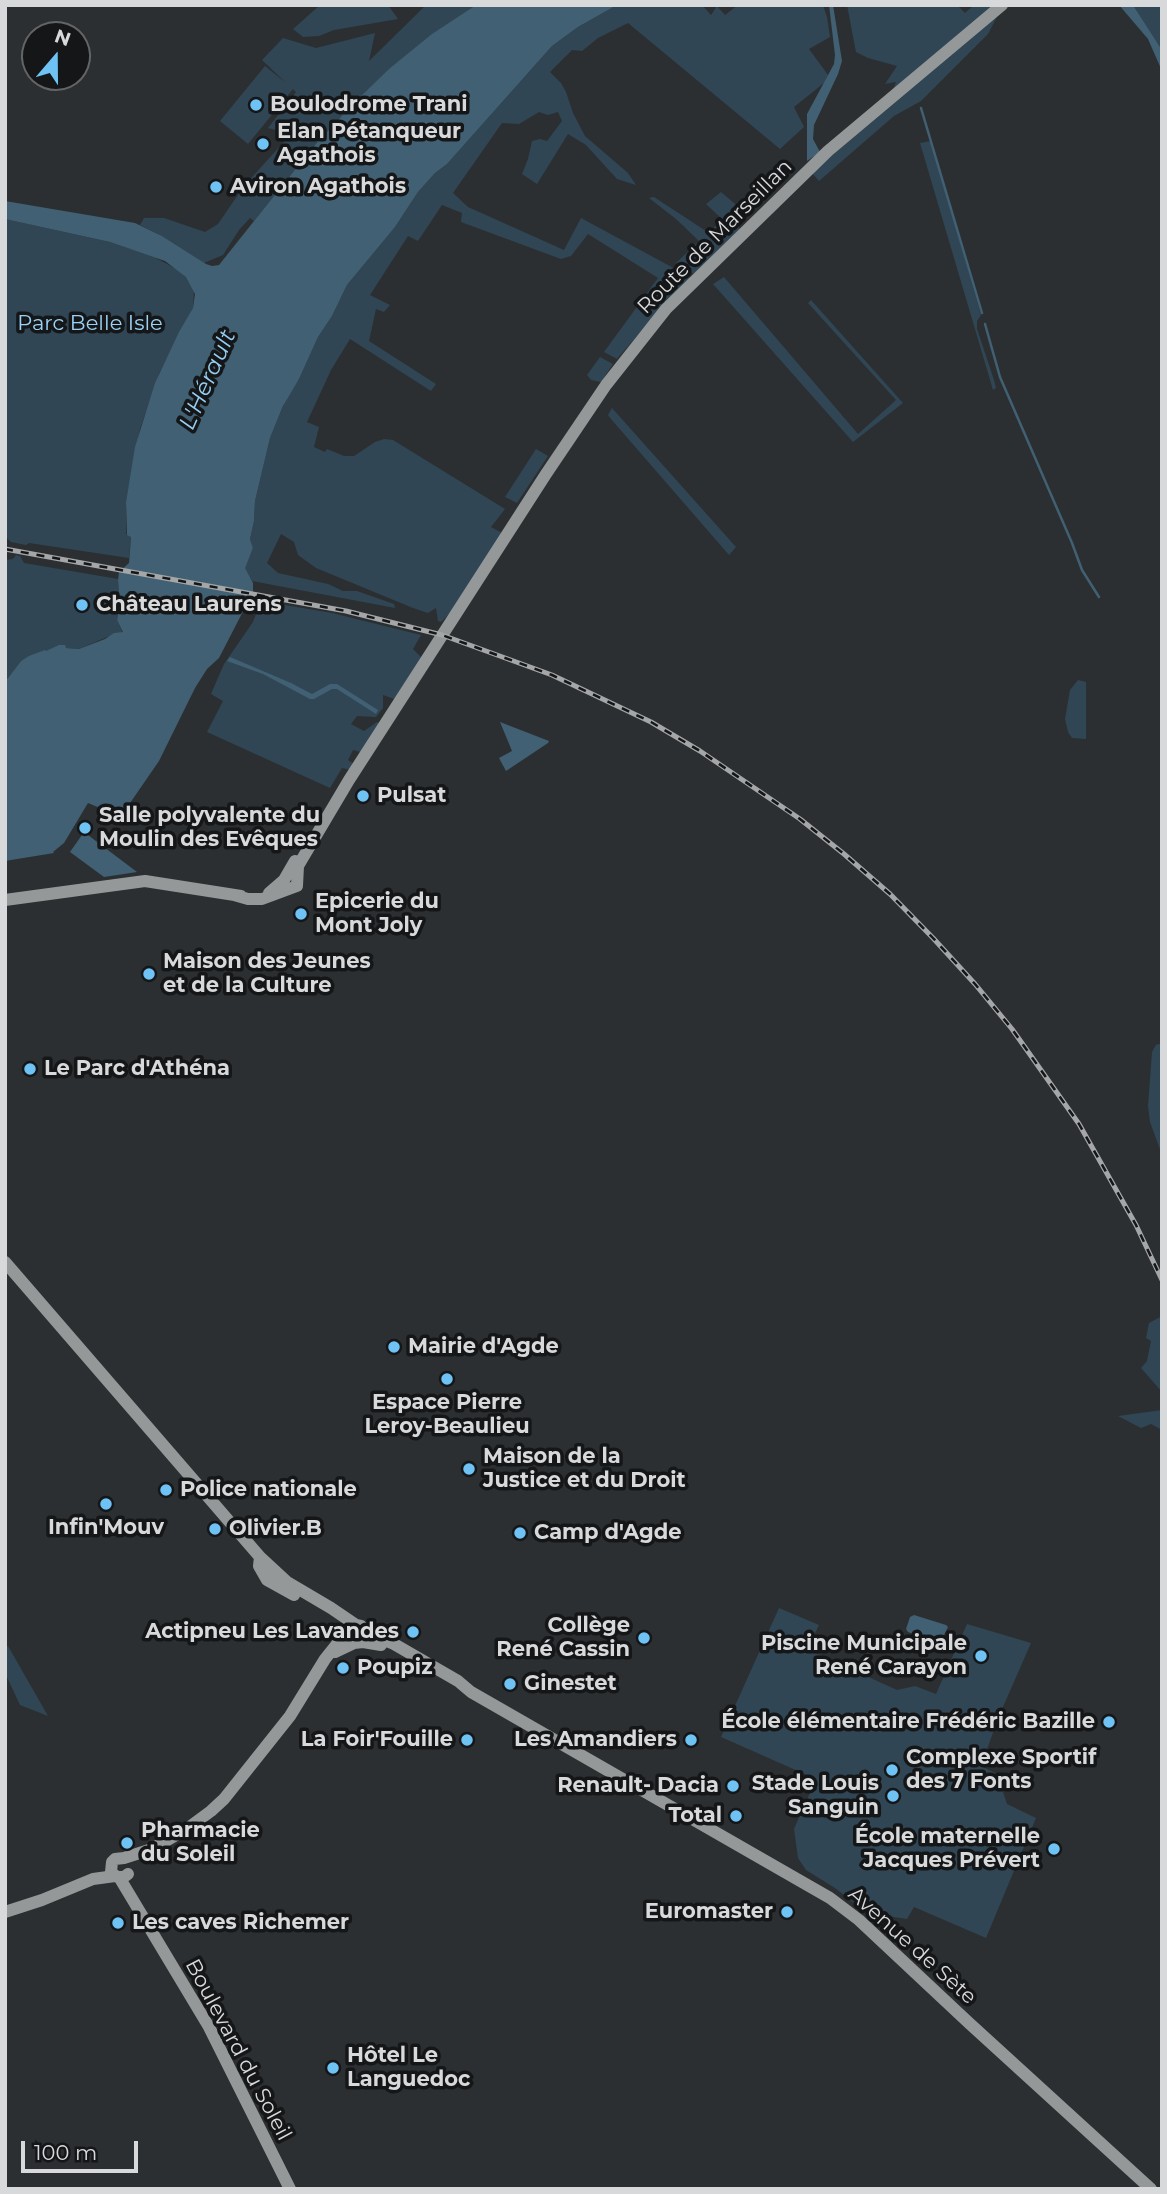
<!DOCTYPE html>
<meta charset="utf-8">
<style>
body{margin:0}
#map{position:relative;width:1167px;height:2194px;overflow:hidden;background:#2b2f31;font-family:Montserrat,sans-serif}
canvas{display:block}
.frame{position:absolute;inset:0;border:7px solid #d7d9db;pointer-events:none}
.north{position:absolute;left:21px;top:21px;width:70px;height:70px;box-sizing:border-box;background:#151618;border:2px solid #636466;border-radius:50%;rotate:20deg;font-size:19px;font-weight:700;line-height:28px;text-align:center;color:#d7d9db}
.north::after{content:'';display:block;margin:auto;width:24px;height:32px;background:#6fc2f4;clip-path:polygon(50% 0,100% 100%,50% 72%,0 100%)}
.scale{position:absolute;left:21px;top:2141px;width:117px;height:32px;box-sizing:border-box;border:4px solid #d7d9db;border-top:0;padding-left:9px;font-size:21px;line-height:24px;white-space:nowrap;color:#d7d9db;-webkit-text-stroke:5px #151618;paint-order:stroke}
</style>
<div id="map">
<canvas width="1167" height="2194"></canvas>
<div class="frame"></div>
<div class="north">N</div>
<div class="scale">100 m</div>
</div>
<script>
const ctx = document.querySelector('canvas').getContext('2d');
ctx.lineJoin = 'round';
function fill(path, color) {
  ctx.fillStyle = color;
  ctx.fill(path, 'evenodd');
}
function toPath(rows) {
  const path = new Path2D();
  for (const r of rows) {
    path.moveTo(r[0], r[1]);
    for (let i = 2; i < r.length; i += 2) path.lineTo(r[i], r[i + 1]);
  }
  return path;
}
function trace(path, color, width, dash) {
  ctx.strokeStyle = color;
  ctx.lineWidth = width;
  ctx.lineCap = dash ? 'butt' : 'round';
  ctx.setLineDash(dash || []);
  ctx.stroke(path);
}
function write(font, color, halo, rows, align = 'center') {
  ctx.font = font + ' Montserrat,sans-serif';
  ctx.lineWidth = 7;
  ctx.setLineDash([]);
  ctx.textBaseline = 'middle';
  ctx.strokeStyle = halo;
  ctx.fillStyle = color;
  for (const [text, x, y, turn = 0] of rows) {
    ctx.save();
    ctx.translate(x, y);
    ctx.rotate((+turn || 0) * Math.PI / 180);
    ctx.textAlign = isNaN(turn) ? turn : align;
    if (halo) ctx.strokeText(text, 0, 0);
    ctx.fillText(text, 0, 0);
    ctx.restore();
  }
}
const green = toPath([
 [320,5,388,5,398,19,334,30,319,36,303,37,293,29],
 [426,5,476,5,432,35,390,68,313,147,254,221,250,218,239,230,223,255,204,263,162,236,140,225,144,218,164,218,205,232,218,224,244,186,291,134,268,128,296,92,293,89,248,144,220,121,265,66,286,83,262,60,283,38,316,48,375,33,369,61],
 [617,5,702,5,711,15,717,6,725,15,738,5,823,5,827,17,830,37,809,49,828,75,824,83,794,107,804,127,780,149,628,23,598,38,582,51,572,50,550,72,561,83,566,92,573,113,585,136,628,173,636,185,617,179,586,145,568,134,537,184,522,174,528,159,532,141,540,139,547,141,562,121,558,112,548,115,539,112,519,124,502,123,453,193,468,207,564,250,581,218,692,278,654,316,617,359,604,352,658,278,588,234,571,256,561,259,461,222,462,213,442,205,418,241,408,236,370,295,390,305,384,312,376,309,369,341,436,384,431,391,350,339,331,370,307,422,319,427,314,447,325,452,327,449,344,456,354,456,375,442,384,439,393,440,505,509,491,527,504,534,458,605,441,622,438,621,436,608,428,613,413,608,316,568,298,555,294,542,281,534,267,563,278,573,328,584,343,591,357,591,394,604,395,608,252,581,244,568,253,548,250,539,254,521,255,501,270,438,286,399,299,379,318,337,332,316,347,285,395,227,418,192,435,173,447,164,552,46,578,27],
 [847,5,957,5,965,13,974,5,1003,5,988,34,921,101,894,116,819,181,811,172,892,92,896,82,885,84,897,66,868,58,856,52],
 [1133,5,1162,5,1162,50],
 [931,141,981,315,977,321,977,329,994,380,996,388,993,390,920,143],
 [721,192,748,215,738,226,741,231,694,274,676,263,699,241,676,219,649,198,654,197,709,233,722,219,706,204],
 [5,219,110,242,154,257,182,272,190,281,194,290,193,308,159,374,140,429,126,502,126,534,131,536,129,558,29,543,26,545,11,542,5,536],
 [724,277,858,434,896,400,808,303,811,300,903,403,853,442,713,284],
 [600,357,613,364,601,382,591,380,587,375],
 [612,408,736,547,729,555,611,419,608,415],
 [536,449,548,456,517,503,505,497],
 [16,555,20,556,24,563,118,579,120,605,117,620,123,633,107,637,79,649,66,648,46,651,21,661,5,682,5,560,13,559],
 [261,601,332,613,421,635,413,649,423,659,397,700,383,695,383,708,376,717,357,716,351,724,364,731,377,722,383,724,364,753,353,750,348,760,354,764,351,770,342,768,330,788,207,732,223,701,211,694,224,664,253,622],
 [1078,680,1086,682,1086,739,1072,738,1068,732,1065,719,1070,690],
 [1162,1043,1162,1155,1150,1122,1148,1106,1152,1052,1156,1045],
 [1162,1316,1162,1392,1141,1368,1147,1361,1151,1341,1146,1338,1149,1323],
 [1162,1410,1162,1430,1151,1424,1141,1428,1118,1416],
 [779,1608,819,1625,807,1649,897,1690,915,1686,936,1694,967,1624,1031,1643,999,1716,981,1766,997,1774,1007,1804,1036,1818,986,1938,914,1907,907,1919,867,1913,835,1888,806,1870,798,1858,794,1829,816,1779,721,1737],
 [8,1646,48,1716,20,1705,5,1673,5,1648]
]);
const water = toPath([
 [476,5,617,5,578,27,552,46,447,164,435,173,418,192,395,227,347,285,332,316,318,337,299,379,283,406,270,438,255,501,254,521,250,539,253,548,245,568,253,583,253,592,219,658,207,669,195,688,159,761,128,806,112,813,88,803,64,843,53,852,54,853,5,861,5,682,21,661,29,656,45,650,46,651,59,645,65,645,66,648,79,649,105,639,114,633,123,632,117,620,120,605,118,580,119,572,129,563,131,537,127,535,126,502,135,447,155,383,179,332,193,308,195,294,186,277,165,261,110,242,5,219,5,201,135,223,162,236,206,264,212,266,219,265,313,147,354,103,390,68,432,34],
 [829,5,833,5,842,61,838,74,814,125,813,139,820,152,807,161,807,114,834,64,835,55],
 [1119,5,1133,5,1153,36,1162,50,1162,71,1148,39],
 [230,657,291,683,312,694,330,684,337,684,378,710,376,714,337,689,332,689,314,699,310,699,263,674,227,661],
 [500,722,549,741,548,743,506,771,499,758,512,751],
 [84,832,137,872,104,877,70,852],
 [914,1615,946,1625,948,1627,940,1643,938,1644,908,1632,906,1629,910,1617]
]);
const stream = toPath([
 [921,108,982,313],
 [985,324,1000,377,1072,543,1082,570,1099,597]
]);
const secondary = toPath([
 [269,893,284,880,295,861],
 [234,895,248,899,262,899,297,886,298,866,349,780,546,474,606,385,666,309,828,151,1002,5],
 [5,900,145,881,241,896],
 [5,1262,260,1557,287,1582,331,1608,356,1625,361,1626,366,1633,394,1644,458,1681,471,1692,830,1898,859,1920,969,2023,1151,2189],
 [260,1557,259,1566,267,1580,294,1595],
 [335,1652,354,1643,363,1642,381,1645],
 [128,1874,124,1877,117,1877,111,1872,112,1862,115,1859,124,1858,152,1849,188,1828,211,1811,224,1799,290,1716,325,1659,337,1644,348,1635],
 [119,1877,209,2027,290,2189],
 [5,1912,42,1900,93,1879,115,1876]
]);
const rail = toPath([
 [5,549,346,611,442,635,552,675,651,722,700,751,800,819,844,854,890,894,933,938,975,984,1012,1029,1079,1124,1136,1225,1162,1280]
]);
const markers = [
 [256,105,7,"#6fc2f4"],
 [263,144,7,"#6fc2f4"],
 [216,187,7,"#6fc2f4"],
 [82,605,7,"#6fc2f4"],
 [363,796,7,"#6fc2f4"],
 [85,828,7,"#6fc2f4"],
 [301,914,7,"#6fc2f4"],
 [149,974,7,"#6fc2f4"],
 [30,1069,7,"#6fc2f4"],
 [394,1347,7,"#6fc2f4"],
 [447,1379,7,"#6fc2f4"],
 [469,1469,7,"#6fc2f4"],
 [166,1490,7,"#6fc2f4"],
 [106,1504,7,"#6fc2f4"],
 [215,1529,7,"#6fc2f4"],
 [520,1533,7,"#6fc2f4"],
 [413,1632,7,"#6fc2f4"],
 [644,1638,7,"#6fc2f4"],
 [981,1656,7,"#6fc2f4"],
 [343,1668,7,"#6fc2f4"],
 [510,1684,7,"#6fc2f4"],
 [1109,1722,7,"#6fc2f4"],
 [467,1740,7,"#6fc2f4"],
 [691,1740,7,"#6fc2f4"],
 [892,1770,7,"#6fc2f4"],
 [733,1786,7,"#6fc2f4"],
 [893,1796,7,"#6fc2f4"],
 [736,1816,7,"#6fc2f4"],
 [127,1843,7,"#6fc2f4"],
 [1054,1849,7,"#6fc2f4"],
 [787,1912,7,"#6fc2f4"],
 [118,1923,7,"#6fc2f4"],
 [333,2068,7,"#6fc2f4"]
];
const poiNames = [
 ["Boulodrome Trani",270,105],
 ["Elan Pétanqueur",277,132],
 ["Agathois",277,156],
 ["Aviron Agathois",230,187],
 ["Château Laurens",96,605],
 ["Pulsat",377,796],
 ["Salle polyvalente du",99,816],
 ["Moulin des Evêques",99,840],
 ["Epicerie du",315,902],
 ["Mont Joly",315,926],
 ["Maison des Jeunes",163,962],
 ["et de la Culture",163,986],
 ["Le Parc d'Athéna",44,1069],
 ["Mairie d'Agde",408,1347],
 ["Espace Pierre",447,1403,"center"],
 ["Leroy-Beaulieu",447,1427,"center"],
 ["Maison de la",483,1457],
 ["Justice et du Droit",483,1481],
 ["Police nationale",180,1490],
 ["Infin'Mouv",106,1528,"center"],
 ["Olivier.B",229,1529],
 ["Camp d'Agde",534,1533],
 ["Collège",630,1626,"right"],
 ["René Cassin",630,1650,"right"],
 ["Actipneu Les Lavandes",399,1632,"right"],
 ["Piscine Municipale",967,1644,"right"],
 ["René Carayon",967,1668,"right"],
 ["Poupiz",357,1668],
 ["Ginestet",524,1684],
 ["École élémentaire Frédéric Bazille",1095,1722,"right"],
 ["La Foir'Fouille",453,1740,"right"],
 ["Les Amandiers",677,1740,"right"],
 ["Complexe Sportif",906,1758],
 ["des 7 Fonts",906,1782],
 ["Stade Louis",879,1784,"right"],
 ["Sanguin",879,1808,"right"],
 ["Renault- Dacia",719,1786,"right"],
 ["Total",722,1816,"right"],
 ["Pharmacie",141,1831],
 ["du Soleil",141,1855],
 ["École maternelle",1040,1837,"right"],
 ["Jacques Prévert",1040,1861,"right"],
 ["Euromaster",773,1912,"right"],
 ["Les caves Richemer",132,1923],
 ["Hôtel Le",347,2056],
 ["Languedoc",347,2080]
];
const streetNames = [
 ["Route de Marseillan",715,237,-45],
 ["Avenue de Sète",912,1946,42],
 ["Boulevard du Soleil",238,2050,62]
];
const parkNames = [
 ["Parc Belle Isle",90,324]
];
const waterNames = [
 ["L'Hérault",208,380,-66]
];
fill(green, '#304654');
fill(water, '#416073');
trace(stream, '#416073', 2.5);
trace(secondary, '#959899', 12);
trace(rail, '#a4a6a8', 5);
trace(rail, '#151618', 2.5, [8]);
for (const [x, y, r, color] of markers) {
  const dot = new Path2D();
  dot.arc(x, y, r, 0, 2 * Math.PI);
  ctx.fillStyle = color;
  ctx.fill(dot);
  trace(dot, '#151618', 2.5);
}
write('bold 21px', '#d7d9db', '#151618', poiNames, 'left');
write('21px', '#d7d9db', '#151618', streetNames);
write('21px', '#99d2f6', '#151618', parkNames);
write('italic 23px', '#95cef2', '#151618', waterNames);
</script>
